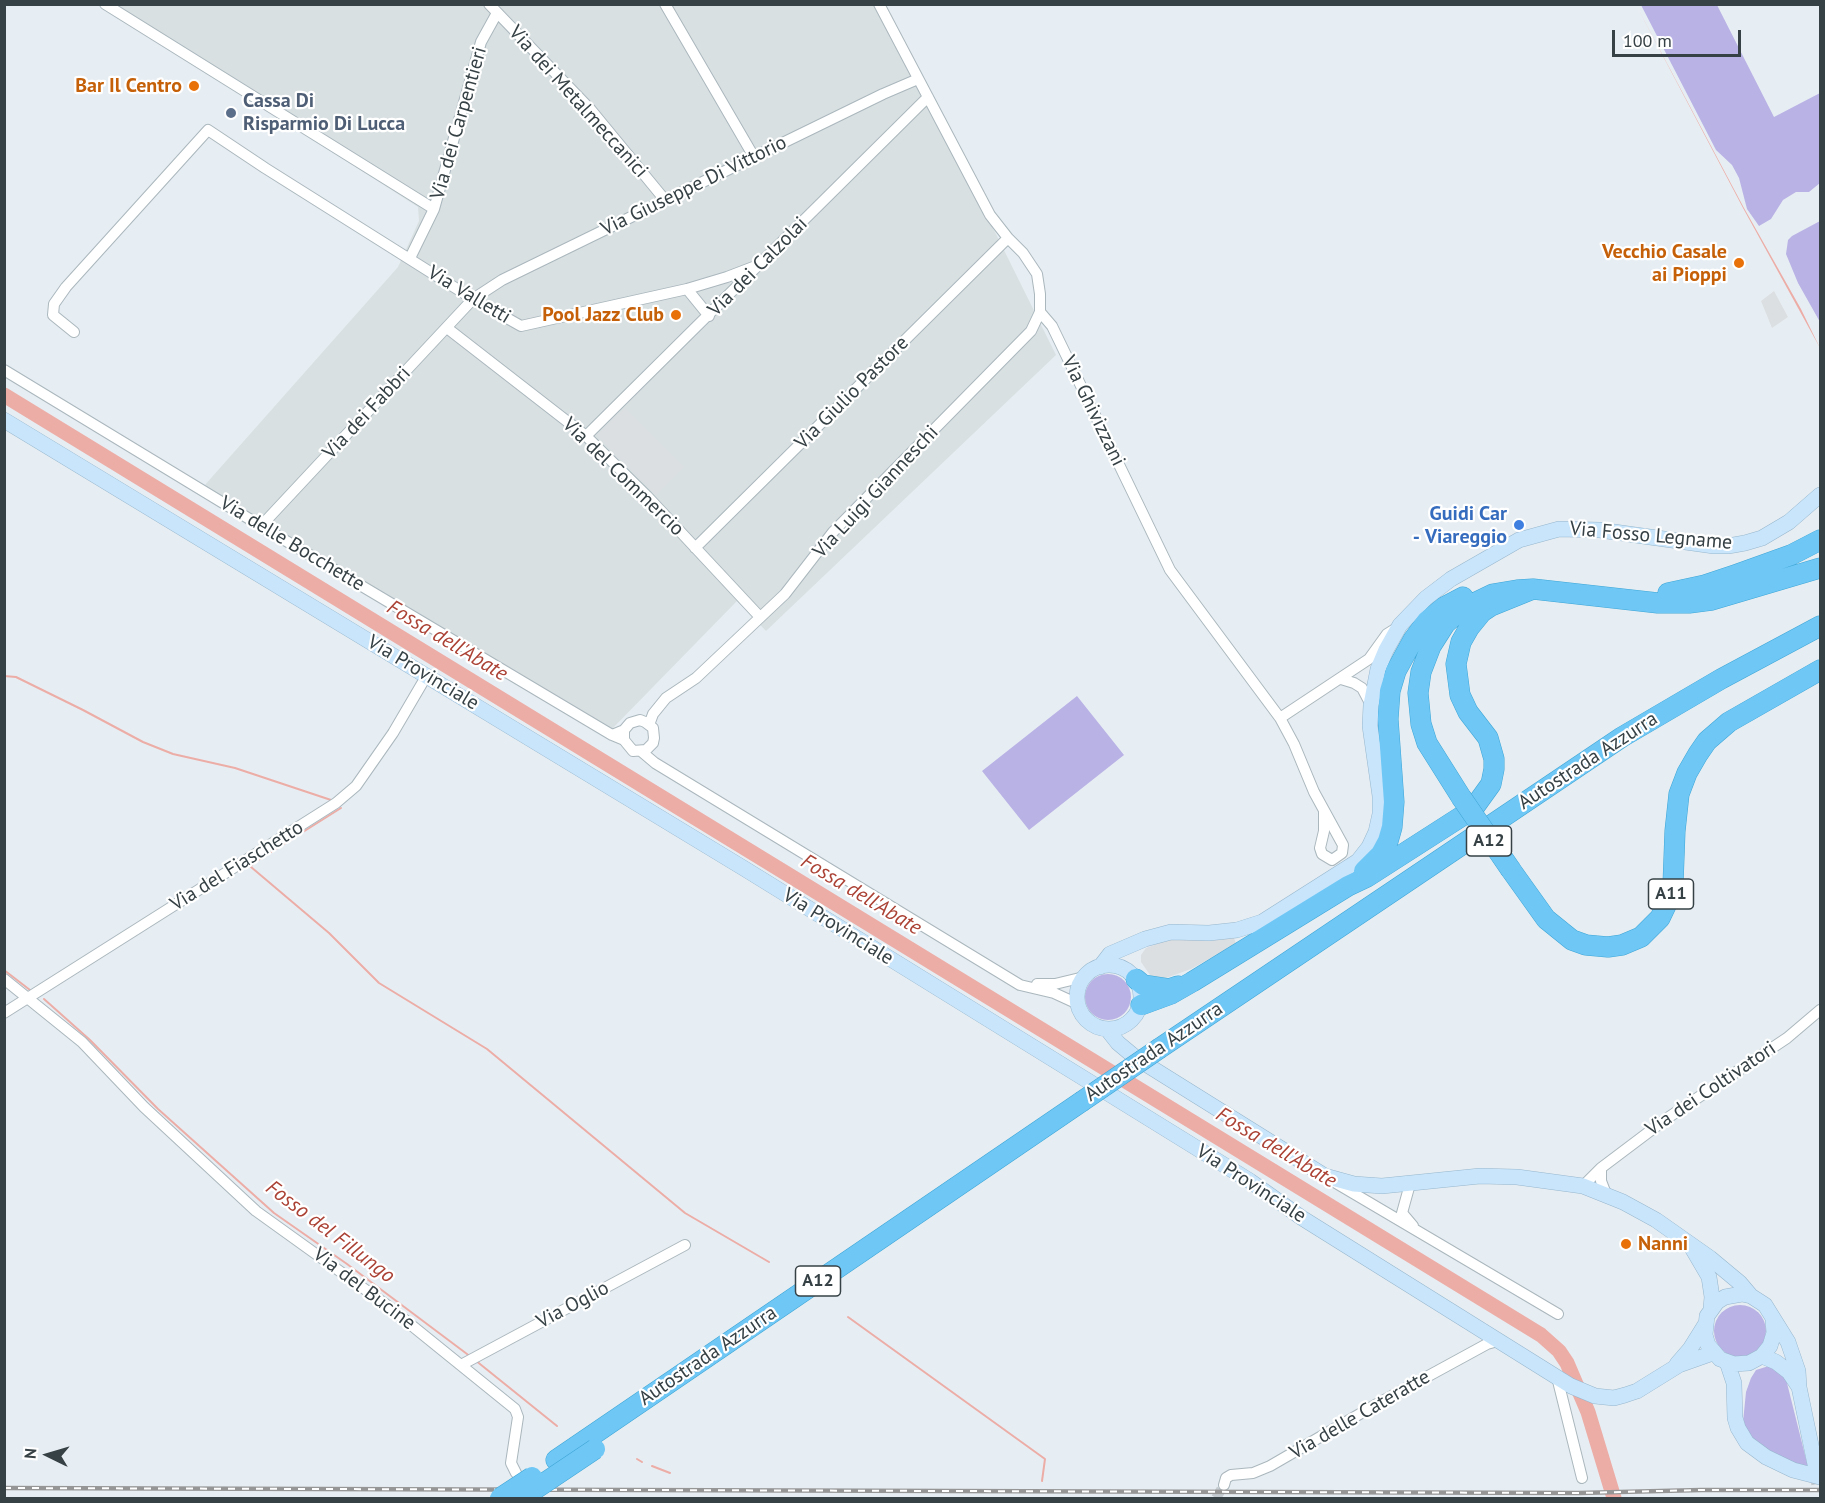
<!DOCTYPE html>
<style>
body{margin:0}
#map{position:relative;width:1825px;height:1503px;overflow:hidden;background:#e7eef3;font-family:"PT Sans",sans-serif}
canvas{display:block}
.frame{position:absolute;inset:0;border:6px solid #364145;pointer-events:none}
.north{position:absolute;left:18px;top:1425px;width:60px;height:60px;-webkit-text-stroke:4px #fff;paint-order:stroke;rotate:275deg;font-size:16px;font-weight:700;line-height:24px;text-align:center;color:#364145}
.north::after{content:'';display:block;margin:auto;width:21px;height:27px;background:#364145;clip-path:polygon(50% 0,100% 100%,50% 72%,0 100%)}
.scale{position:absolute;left:1612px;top:30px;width:129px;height:27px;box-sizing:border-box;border:3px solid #364145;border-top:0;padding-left:8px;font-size:18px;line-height:21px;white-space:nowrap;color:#364145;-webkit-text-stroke:4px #fff;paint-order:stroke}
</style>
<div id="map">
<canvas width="1825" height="1503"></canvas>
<div class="frame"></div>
<div class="north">N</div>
<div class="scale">100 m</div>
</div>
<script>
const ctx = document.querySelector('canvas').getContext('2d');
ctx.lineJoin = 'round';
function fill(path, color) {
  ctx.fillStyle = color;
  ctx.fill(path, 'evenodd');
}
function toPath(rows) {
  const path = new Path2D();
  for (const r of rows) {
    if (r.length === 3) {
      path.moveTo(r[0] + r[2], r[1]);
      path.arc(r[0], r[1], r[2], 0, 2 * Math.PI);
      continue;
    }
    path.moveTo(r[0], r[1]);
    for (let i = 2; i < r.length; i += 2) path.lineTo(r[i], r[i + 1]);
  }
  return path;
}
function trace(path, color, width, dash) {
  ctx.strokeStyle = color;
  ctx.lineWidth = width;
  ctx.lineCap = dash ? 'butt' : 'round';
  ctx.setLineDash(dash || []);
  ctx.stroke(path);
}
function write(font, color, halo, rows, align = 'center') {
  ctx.font = font + ' "PT Sans",sans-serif';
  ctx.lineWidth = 4.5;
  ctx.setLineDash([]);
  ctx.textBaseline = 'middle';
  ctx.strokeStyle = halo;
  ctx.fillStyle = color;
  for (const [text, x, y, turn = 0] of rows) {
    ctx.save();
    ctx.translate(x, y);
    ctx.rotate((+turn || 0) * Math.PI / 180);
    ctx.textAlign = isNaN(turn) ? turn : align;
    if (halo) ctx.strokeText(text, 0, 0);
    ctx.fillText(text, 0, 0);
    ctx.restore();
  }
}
const industrial = toPath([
 [103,5,876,5,996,234,1056,355,766,631,737,601,611,730,204,486,398,267,419,221,418,207]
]);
const green = toPath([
 [1641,5,1717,5,1774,117,1820,93,1820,183,1809,192,1796,192,1783,200,1771,219,1759,226,1747,209,1739,178,1732,165,1716,150],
 [1820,221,1820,322,1798,283,1786,254,1788,240,1792,236],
 [1077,696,1124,755,1029,830,982,771],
 [1108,997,23],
 [1740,1331,26],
 [1772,1365,1786,1379,1809,1471,1751,1442,1743,1422,1746,1392,1751,1378,1756,1370]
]);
const parking = toPath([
 [1774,291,1788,317,1772,328,1761,301],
 [625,408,684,467,656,495,597,435],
 [1234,938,1236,944,1191,969,1166,978,1157,979,1150,975,1141,962,1141,955,1146,948,1162,942,1176,939]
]);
const water = toPath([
 [1636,5,1744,208,1801,309,1820,348,1743,208]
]);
const stream = toPath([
 [4,676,16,677,83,710,143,742,173,754,235,768,331,800],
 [341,808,252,864,251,867,329,933,379,983,487,1049,685,1213,769,1262],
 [4,970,30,990],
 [44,999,90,1040,158,1109,274,1213,347,1264,471,1357],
 [848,1317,1045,1459,1042,1481],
 [475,1360,557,1426],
 [637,1459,642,1462],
 [652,1466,670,1473]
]);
const river = toPath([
 [4,395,1541,1335,1559,1351,1567,1363,1588,1412,1614,1498]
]);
const streetTunnel = toPath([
 [1216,1498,1224,1485]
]);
const secondaryTunnel = toPath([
 [1816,1469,1820,1490]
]);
const street = toPath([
 [105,4,434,209,481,42,497,13],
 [489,4,591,110,665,200],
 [665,4,754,157],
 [879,4,990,215,1008,238,1023,253,1037,274,1040,294,1040,312,1052,326,1170,570,1280,718,1294,744,1314,792,1343,845,1342,853,1332,860,1322,854,1320,848,1324,831,1324,812],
 [410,258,434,209],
 [687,289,709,316],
 [447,328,586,436,647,496,760,617],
 [74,332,53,315,54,304,66,287,208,130,265,168,473,299,521,326,687,289,727,277,761,264],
 [4,370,261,526,612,735,624,740],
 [586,436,928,97],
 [261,526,473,299,502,280,883,94,918,79],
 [695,548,1008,238],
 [1341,679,1354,683,1362,688,1371,705],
 [1280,718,1369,659,1387,634,1395,629],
 [649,725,653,714,666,698,696,678,785,594,833,532,1031,331,1040,312],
 [612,735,624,730,630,723,640,720,645,722,653,728,654,738,653,743,646,750,633,751,624,740,624,730],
 [642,752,655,763,1020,985,1054,993,1078,1004],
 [4,979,82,1042,144,1107,256,1211,384,1303,515,1409,518,1417,511,1463,516,1473],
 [1037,984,1055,984,1084,977],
 [4,1013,336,803,356,786,393,733,427,675],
 [1601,1168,1601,1181,1606,1194],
 [1336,1183,1558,1314],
 [1410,1184,1402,1213,1413,1226],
 [1583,1186,1601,1168,1666,1119,1787,1038,1820,1010],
 [461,1365,685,1245],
 [1557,1377,1582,1478],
 [1224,1485,1226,1478,1231,1475,1253,1473,1270,1466,1377,1404,1487,1344,1498,1341]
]);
const secondary = toPath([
 [4,420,745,869,1250,1181,1302,1218,1571,1386,1595,1396,1614,1398,1625,1395,1637,1391,1679,1365,1713,1353],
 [1109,997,32],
 [1100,967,1110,954,1145,939,1171,932,1209,933,1237,930,1262,922,1358,861,1369,847,1376,832,1380,814,1380,796,1370,726,1371,705,1378,669,1386,650,1400,625,1426,598,1451,579,1519,540,1559,529,1600,530,1714,546,1728,546,1745,543,1762,538,1789,522,1820,495],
 [1107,1029,1118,1043,1136,1058,1325,1176,1354,1184,1382,1186,1480,1176,1517,1177,1583,1186,1623,1202,1656,1220,1710,1258,1740,1283,1751,1296],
 [1692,1248,1709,1277,1712,1297,1711,1308],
 [1773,1320,1774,1333,1770,1346,1762,1356,1749,1363,1734,1364,1720,1359,1708,1345,1705,1335,1707,1316,1717,1302,1725,1297,1742,1294,1751,1296,1765,1305,1788,1342,1798,1371,1799,1387,1816,1469],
 [1762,1356,1776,1362,1789,1372,1799,1387],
 [1727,1362,1734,1383,1735,1418,1738,1428,1747,1443,1766,1457,1793,1470,1820,1477],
 [1677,1364,1690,1349,1705,1325]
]);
const highway = toPath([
 [1668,593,1705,585,1735,575,1791,555,1820,540],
 [1461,797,1427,743,1421,724,1418,693,1421,672,1431,646,1445,624,1462,609,1493,594,1517,590,1533,589,1658,603,1689,603,1712,600,1820,568],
 [1511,870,1546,919,1572,940,1586,945,1608,947,1622,945,1641,937,1660,918,1670,897,1673,884,1675,831,1679,794,1687,773,1698,754,1707,741,1729,722,1820,670],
 [1364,871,1381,854,1388,841,1392,827,1394,802,1388,719,1390,691,1396,671,1413,640,1427,621,1444,607,1463,597],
 [1136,979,1143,985,1169,989,1178,986],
 [1141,1005,1171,994,1192,982,1348,886,1367,877,1473,809,1491,784,1494,769,1494,759,1488,738,1468,712,1460,695,1456,664,1461,642,1469,628,1482,612,1491,606,1533,589],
 [1160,1048,1622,737,1721,679,1820,626],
 [556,1460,1081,1102]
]);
const rail = toPath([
 [4,1488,1579,1493,1701,1490,1820,1490]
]);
const highwayBridge = toPath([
 [1461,797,1511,870],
 [1081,1102,1160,1048],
 [500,1498,532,1477],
 [522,1498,595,1449]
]);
const markers = [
 [194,86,6,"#e8710a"],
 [231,113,6,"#5c6f8a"],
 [1739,263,6,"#e8710a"],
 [676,315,6,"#e8710a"],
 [1519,525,6,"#3f7fe0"],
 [1626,1244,6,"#e8710a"]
];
const shields = [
 [1489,841,45],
 [1671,894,45],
 [818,1281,45]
];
const shieldNames = [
 ["A12",1489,841],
 ["A11",1671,894],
 ["A12",818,1281]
];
const foodNames = [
 ["Bar Il Centro",182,86],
 ["Vecchio Casale",1727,252],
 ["ai Pioppi",1727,275],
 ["Pool Jazz Club",664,315],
 ["Nanni",1638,1244,"left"]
];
const serviceNames = [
 ["Cassa Di",243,101],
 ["Risparmio Di Lucca",243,124]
];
const streetNames = [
 ["Via dei Metalmeccanici",578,102,48],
 ["Via dei Carpentieri",459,123,-74],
 ["Via Giuseppe Di Vittorio",694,186,-26],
 ["Via dei Calzolai",758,267,-45],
 ["Via Valletti",469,295,31],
 ["Via Giulio Pastore",852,393,-45],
 ["Via Ghivizzani",1093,411,64],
 ["Via dei Fabbri",367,413,-47],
 ["Via del Commercio",623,477,44],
 ["Via Luigi Gianneschi",876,492,-47],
 ["Via Fosso Legname",1651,536,5],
 ["Via delle Bocchette",292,544,31],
 ["Via Provinciale",423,673,31],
 ["Autostrada Azzurra",1588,761,-33],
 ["Via del Fiaschetto",237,866,-32],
 ["Via Provinciale",838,927,32],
 ["Autostrada Azzurra",1154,1052,-34],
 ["Via dei Coltivatori",1711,1089,-34],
 ["Via Provinciale",1251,1184,33],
 ["Via del Bucine",364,1289,37],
 ["Via Oglio",573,1305,-28],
 ["Autostrada Azzurra",708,1356,-34],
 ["Via delle Cateratte",1360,1415,-30]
];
const shopNames = [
 ["Guidi Car",1507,514],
 ["- Viareggio",1507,537]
];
const waterNames = [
 ["Fossa dell'Abate",447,641,31],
 ["Fossa dell'Abate",861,895,31],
 ["Fossa dell'Abate",1276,1148,31],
 ["Fosso del Fillungo",330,1232,37]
];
fill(industrial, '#d9e0e2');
fill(green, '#b9b2e5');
fill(parking, '#dcdfe1');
fill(water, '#ecada7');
trace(stream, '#ecada7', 2);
trace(river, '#ecada7', 15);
trace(streetTunnel, '#c4cbd0', 10, [10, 5]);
trace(secondaryTunnel, '#c4cbd0', 15, [15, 8]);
trace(street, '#aab7bd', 12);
trace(secondary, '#97b6cd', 16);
trace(highway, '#3fa6d5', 21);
trace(street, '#fff', 10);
trace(secondary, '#c8e5fb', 15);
trace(highway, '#6fc7f6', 20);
trace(rail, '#969696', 4.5);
trace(rail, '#fff', 2, [7]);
trace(highwayBridge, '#3fa6d5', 21, []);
trace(highwayBridge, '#6fc7f6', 20);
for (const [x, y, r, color] of markers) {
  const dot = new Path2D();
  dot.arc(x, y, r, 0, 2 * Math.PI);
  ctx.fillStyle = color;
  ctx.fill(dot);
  trace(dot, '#fff', 2);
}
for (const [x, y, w] of shields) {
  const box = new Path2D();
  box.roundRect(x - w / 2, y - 15, w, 30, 4.5);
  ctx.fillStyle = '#fff';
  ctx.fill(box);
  trace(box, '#364145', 1.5);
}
write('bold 18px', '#364145', null, shieldNames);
write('bold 20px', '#c56008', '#fff', foodNames, 'right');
write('bold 20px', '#4e5e75', '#fff', serviceNames, 'left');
write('20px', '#364145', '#fff', streetNames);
write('bold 20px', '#366cbe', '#fff', shopNames, 'right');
write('italic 21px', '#ab4235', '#fff', waterNames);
</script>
